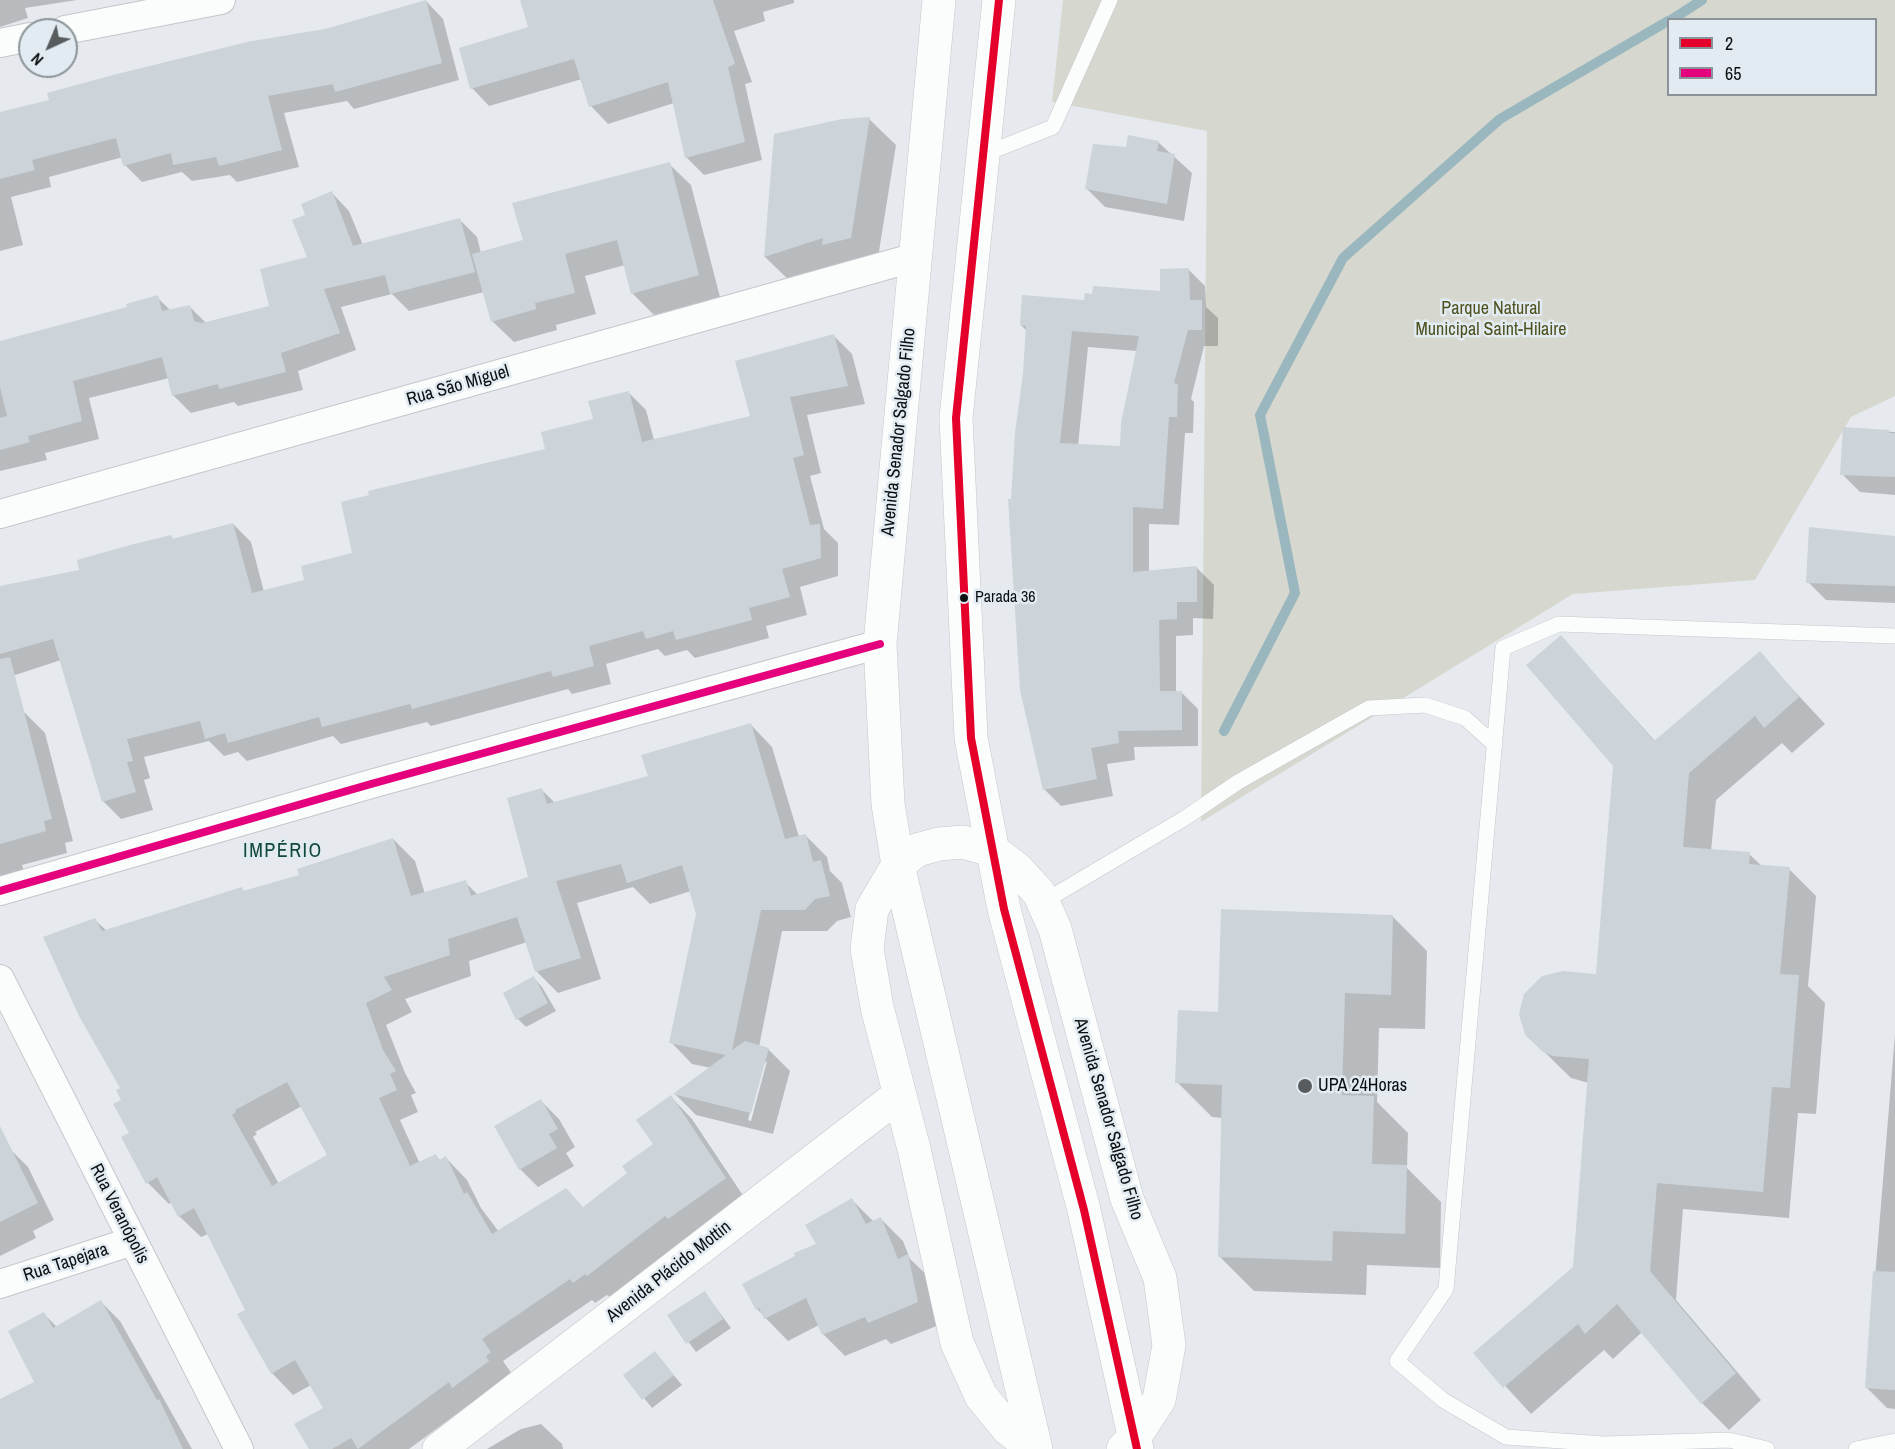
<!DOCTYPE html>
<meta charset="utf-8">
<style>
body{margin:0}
#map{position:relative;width:1895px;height:1449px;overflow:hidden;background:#e6eaee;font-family:"Archivo Narrow",sans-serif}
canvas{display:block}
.legend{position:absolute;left:1667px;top:18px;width:210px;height:78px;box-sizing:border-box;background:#e2ebf2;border:2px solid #8c9398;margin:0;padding:8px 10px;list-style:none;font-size:18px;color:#0c0f11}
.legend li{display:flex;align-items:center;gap:12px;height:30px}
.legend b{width:30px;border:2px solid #8c9398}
.north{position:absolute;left:18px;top:18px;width:60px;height:60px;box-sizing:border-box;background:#e2ebf2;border:2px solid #8c9398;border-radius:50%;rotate:224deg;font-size:16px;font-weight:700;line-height:24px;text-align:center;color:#0c0f11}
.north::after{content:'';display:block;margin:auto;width:21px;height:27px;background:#585c5e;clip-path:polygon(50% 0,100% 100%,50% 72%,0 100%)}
</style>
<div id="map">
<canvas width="1895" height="1449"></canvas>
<ul class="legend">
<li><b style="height:8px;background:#e4002b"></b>2</li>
<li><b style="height:8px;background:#e5007d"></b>65</li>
</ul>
<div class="north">N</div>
</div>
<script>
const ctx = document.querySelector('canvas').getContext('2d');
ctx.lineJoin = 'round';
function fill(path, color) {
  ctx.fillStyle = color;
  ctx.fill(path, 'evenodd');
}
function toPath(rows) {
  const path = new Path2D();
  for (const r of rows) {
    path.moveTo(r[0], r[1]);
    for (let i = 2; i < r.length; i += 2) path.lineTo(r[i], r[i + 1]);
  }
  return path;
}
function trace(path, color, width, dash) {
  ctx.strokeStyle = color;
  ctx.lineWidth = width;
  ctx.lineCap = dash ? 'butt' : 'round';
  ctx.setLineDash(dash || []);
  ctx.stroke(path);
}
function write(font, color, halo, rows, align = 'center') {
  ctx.font = font + ' "Archivo Narrow",sans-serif';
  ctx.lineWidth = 5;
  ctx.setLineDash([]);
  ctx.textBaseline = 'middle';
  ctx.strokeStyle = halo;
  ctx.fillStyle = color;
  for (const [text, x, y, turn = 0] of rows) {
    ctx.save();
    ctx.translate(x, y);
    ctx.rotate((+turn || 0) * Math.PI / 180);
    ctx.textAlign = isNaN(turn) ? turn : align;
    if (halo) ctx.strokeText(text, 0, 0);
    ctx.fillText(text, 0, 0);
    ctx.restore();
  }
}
const green = toPath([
 [1063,0,1895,0,1895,396,1851,417,1755,580,1573,594,1201,822,1207,131,1052,102],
 [1668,20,1876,20,1876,94,1668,94]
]);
const shadow = toPath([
 [0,0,77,0,25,8,28,18,0,27],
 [526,0,794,0,794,3,763,12,765,21,734,31,752,82,745,84,762,160,704,175,686,157,674,103,608,124,591,106,582,79,489,106,472,88,530,28],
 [426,1,443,19,459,80,354,109,347,101,284,113,299,167,237,182,230,175,192,181,182,172,142,182,125,165,123,157,49,177,51,187,11,197,23,245,0,251,0,114,326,30],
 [869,119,896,145,877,264,792,283,765,257,776,135],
 [1158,142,1192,173,1184,221,1105,207,1087,189,1127,149],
 [669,164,691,185,720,297,654,315,632,293,625,265,585,276,596,314,556,325,557,330,514,342,492,321,484,292,409,311,392,294,341,307,356,350,298,371,303,390,238,406,234,402,191,413,173,395,169,378,89,398,99,439,45,453,47,460,0,471,0,343,129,308,157,297,171,311,189,306,206,323,271,307,309,258,307,216,332,193,349,211,363,245,459,219,477,237,481,253,524,241],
 [1188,269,1205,286,1206,307,1218,318,1218,346,1204,346,1191,399,1194,402,1193,433,1185,433,1179,525,1149,524,1149,572,1197,568,1214,585,1213,619,1193,618,1193,635,1176,636,1176,692,1181,692,1198,709,1198,746,1134,747,1135,760,1107,764,1113,796,1061,806,1044,789,1030,720,1026,715,1009,501,1012,501,1024,373,1027,331,1021,325,1086,302,1162,293],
 [1088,347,1137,351,1121,448,1078,446],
 [834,336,852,354,865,404,807,415,821,473,810,476,824,529,838,543,838,576,800,587,807,615,766,626,769,638,695,658,687,650,665,656,658,649,606,664,611,684,572,694,568,689,431,726,427,722,341,744,333,736,247,761,238,752,224,756,209,741,144,757,150,778,144,780,153,810,121,819,103,801,61,660,0,680,0,588,81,571,171,537,174,540,233,524,251,542,264,592,306,581,547,450,594,420,628,392,646,410,654,440,752,417],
 [1844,429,1895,432,1895,495,1860,492,1842,474],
 [1895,538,1895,603,1826,600,1808,582],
 [1561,637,1655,741,1759,653,1825,724,1792,753,1782,743,1716,800,1711,851,1749,854,1762,866,1789,869,1816,896,1808,986,1825,1003,1816,1114,1798,1113,1789,1218,1683,1209,1676,1300,1761,1400,1729,1430,1702,1403,1642,1332,1613,1359,1604,1350,1531,1414,1475,1353,1574,1268,1589,1083,1571,1078,1526,1034,1598,976,1615,765],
 [23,711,45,733,73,841,65,843,67,853,22,865,24,871,0,878,0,717],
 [751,725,772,747,799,837,805,835,827,857,830,871,842,883,851,917,837,921,827,931,782,931,759,1047,768,1049,790,1071,773,1134,696,1115,675,1094,711,1068,692,1064,671,1042,697,914,691,891,650,904,633,887,577,903,601,979,558,993,536,971,527,942,469,961,471,976,405,999,412,1012,386,1025,405,1073,416,1093,411,1095,418,1112,400,1120,420,1164,436,1156,441,1161,446,1158,467,1180,481,1208,499,1232,584,1208,629,1174,655,1144,671,1097,692,1119,746,1200,691,1240,687,1237,610,1297,607,1295,595,1303,592,1300,503,1361,512,1374,474,1409,470,1404,409,1449,310,1449,325,1409,311,1385,293,1395,272,1373,247,1311,208,1234,201,1237,179,1216,172,1202,169,1204,148,1183,131,1134,123,1100,95,920,107,931,241,888,245,892,300,876,393,839,415,861,425,894,465,882,478,895,530,878,542,790,555,803,650,777],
 [767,1061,751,1121,748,1120,762,1066],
 [302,1106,329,1156,279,1184,253,1137,257,1134,255,1132],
 [1392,916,1427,951,1425,1029,1379,1028,1377,1102,1408,1133,1407,1168,1441,1202,1440,1268,1367,1265,1366,1295,1254,1291,1219,1256,1223,1118,1212,1117,1177,1082,1219,1014],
 [534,978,542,987,556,1011,526,1027,518,1019],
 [1895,1034,1895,1409,1887,1408,1866,1387],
 [541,1101,559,1119,575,1147,566,1153,574,1166,538,1187,520,1169],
 [0,1139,28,1167,54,1220,33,1231,36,1238,0,1256],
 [852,1200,874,1222,881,1219,903,1241,910,1259,930,1278,939,1325,891,1344,886,1339,845,1356,823,1334,819,1325,788,1341,757,1309,818,1245],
 [705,1293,731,1328,696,1352,669,1316],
 [101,1302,120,1321,192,1449,0,1449,0,1401,36,1383,44,1314,57,1327],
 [655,1353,682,1385,652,1408,626,1376],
 [541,1424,562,1444,563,1449,487,1449,521,1429]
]);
const stream = toPath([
 [1671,20,1702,0],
 [1224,731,1295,593,1260,415,1343,258,1500,119,1668,21]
]);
const building = toPath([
 [426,0,442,63,335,92,333,84,268,96,282,150,219,166,216,157,173,165,171,153,123,166,116,138,32,160,35,170,0,179,0,112,49,100,47,93,113,75,247,42,325,29],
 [520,0,713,0,735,64,728,67,745,142,685,158,668,82,589,107,574,59,470,89,459,48,528,27],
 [870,117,851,238,822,245,823,238,764,257,774,134,842,119],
 [1128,135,1159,141,1157,151,1175,154,1167,204,1085,189,1093,144,1126,147],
 [670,162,699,275,631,294,617,240,565,254,575,293,535,303,536,309,491,322,472,254,523,240,512,203],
 [332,191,353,246,460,218,475,272,390,294,385,275,324,289,340,333,281,353,286,372,219,389,218,384,172,396,162,357,73,381,82,421,28,436,30,442,0,450,0,418,7,416,0,387,0,341,127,307,126,304,158,295,162,311,190,305,194,321,202,323,269,306,260,269,307,257,292,220,305,215,301,204],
 [1189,268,1190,300,1202,300,1202,330,1188,330,1174,383,1178,384,1177,417,1169,417,1163,509,1133,507,1133,572,1197,566,1197,602,1177,602,1177,619,1159,620,1160,691,1182,691,1182,730,1118,731,1119,743,1091,748,1097,779,1043,790,1020,690,1008,499,1011,499,1015,433,1023,373,1026,326,1020,325,1022,295,1084,300,1085,293,1092,294,1093,286,1160,291,1160,269],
 [1072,331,1139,336,1121,423,1120,446,1060,443],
 [834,334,848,386,790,397,804,455,793,458,810,525,820,524,821,558,782,569,790,597,749,608,752,620,676,640,673,631,646,639,643,631,589,646,594,666,553,677,551,671,412,709,410,704,322,727,319,717,228,743,225,733,205,739,200,721,127,739,133,761,127,762,136,792,105,801,102,802,53,639,0,654,0,586,79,570,77,560,130,545,171,535,172,539,233,523,252,593,304,580,301,566,352,553,341,502,369,495,368,491,545,449,541,432,593,419,588,401,629,391,642,442,750,416,735,361],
 [1843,427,1889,430,1889,433,1895,433,1895,477,1840,475],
 [1809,527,1895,536,1895,586,1806,583],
 [1561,635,1654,741,1760,651,1799,697,1764,728,1755,716,1689,773,1683,847,1750,852,1749,864,1790,867,1780,974,1799,975,1790,1088,1772,1087,1763,1192,1657,1183,1650,1271,1736,1373,1701,1404,1617,1304,1585,1334,1578,1324,1503,1388,1473,1353,1573,1267,1589,1059,1553,1056,1543,1052,1525,1035,1519,1014,1524,994,1542,976,1563,971,1596,974,1613,766,1526,665],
 [10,657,52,819,44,821,46,831,0,844,0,659],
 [751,723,785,839,806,834,813,862,821,860,830,896,815,899,805,910,761,910,732,1050,745,1041,769,1048,751,1113,673,1094,726,1055,669,1043,696,914,682,865,627,883,621,864,556,881,581,958,535,972,517,917,448,939,450,955,384,977,392,990,366,1003,383,1050,396,1071,390,1074,397,1090,379,1098,410,1166,436,1154,439,1160,446,1156,464,1194,467,1192,492,1234,566,1188,583,1207,627,1173,622,1166,653,1144,636,1120,671,1095,726,1178,668,1219,665,1216,587,1276,585,1274,573,1283,570,1279,482,1339,491,1352,486,1356,489,1361,452,1388,449,1382,358,1449,351,1438,332,1449,309,1449,294,1424,323,1408,295,1360,271,1374,237,1314,245,1310,194,1208,178,1217,157,1177,146,1184,121,1137,129,1133,113,1104,121,1100,116,1090,120,1088,79,1016,43,937,95,918,102,931,242,887,243,891,299,875,297,869,393,838,411,896,466,880,471,896,528,877,507,798,542,788,547,804,648,776,641,755],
 [287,1082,327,1155,272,1186,232,1115,236,1112,235,1110],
 [1221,909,1393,915,1391,995,1345,993,1342,1095,1374,1096,1372,1164,1407,1165,1405,1234,1333,1231,1332,1261,1218,1257,1222,1085,1175,1083,1178,1010,1218,1012],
 [534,976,548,1003,516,1020,503,993],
 [541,1099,558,1129,549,1134,557,1148,519,1170,494,1126],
 [0,1126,38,1203,0,1222],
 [852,1198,866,1224,881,1217,898,1259,908,1254,918,1302,868,1323,865,1317,822,1335,806,1298,764,1319,759,1308,756,1310,742,1284,795,1256,794,1253,816,1244,805,1225],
 [1873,1271,1895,1272,1895,1390,1865,1388],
 [705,1291,723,1319,686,1344,667,1315],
 [101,1300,157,1400,159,1399,183,1449,0,1449,0,1399,34,1382,8,1331,44,1312,53,1328],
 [655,1351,674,1375,642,1400,623,1375]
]);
const lane = toPath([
 [982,155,1053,127,1110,0],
 [1043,902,1185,818,1238,782,1369,708,1425,705,1465,718,1495,745],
 [1767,1449,1729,1440,1604,1444,1506,1437,1443,1400,1397,1361,1446,1289,1503,648,1559,624,1895,636],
 [1856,1449,1895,1441]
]);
const street = toPath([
 [65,30,221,0],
 [0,43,30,37],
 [0,514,916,257],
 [0,891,371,784,880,644],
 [0,979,239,1449],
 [0,1284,133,1241]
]);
const secondary = toPath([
 [439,1449,899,1095],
 [1034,1449,1008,1429,981,1396,957,1343,914,1149,877,1007,867,949,872,909,898,865,917,850,939,844,963,842,992,850,1017,869,1039,893,1055,929,1127,1199,1160,1278,1169,1345,1159,1400,1134,1438,1123,1449]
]);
const primary = toPath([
 [939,0,880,644,888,804,898,865,1036,1449],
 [999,0,956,418,971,738,1004,909,1084,1210,1137,1449]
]);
const bus1 = toPath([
 [999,0,956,418,971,738,1004,909,1084,1210,1137,1449]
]);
const bus2 = toPath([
 [0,891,371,784,880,644]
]);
const markers = [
 [964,598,5,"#0c0f11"],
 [1305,1086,8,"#585c5e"]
];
const busNames = [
 ["Parada 36",975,598]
];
const parkNames = [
 ["Parque Natural",1491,309],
 ["Municipal Saint-Hilaire",1491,330]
];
const streetNames = [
 ["Rua São Miguel",458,386,-16],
 ["Avenida Senador Salgado Filho",899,432,-84],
 ["Avenida Senador Salgado Filho",1108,1119,74],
 ["Rua Veranópolis",119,1214,63],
 ["Rua Tapejara",66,1263,-18],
 ["Avenida Plácido Mottin",669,1272,-38]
];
const poiNames = [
 ["UPA 24Horas",1318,1086]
];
const neighbourhoodNames = [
 ["IMPÉRIO",283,852]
];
fill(green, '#d6d8cf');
fill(shadow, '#0003');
trace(stream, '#9ab6be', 10);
fill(building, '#ccd3d9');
trace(lane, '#c3c6ca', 16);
trace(street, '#c3c6ca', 30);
trace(secondary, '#c3c6ca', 34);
trace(primary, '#c3c6ca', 34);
trace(lane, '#fbfcfc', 15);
trace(street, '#fbfcfc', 28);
trace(secondary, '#fbfcfc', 33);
trace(primary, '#fbfcfc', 33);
trace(bus1, '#e4002b', 8);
trace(bus2, '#e5007d', 8);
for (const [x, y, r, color] of markers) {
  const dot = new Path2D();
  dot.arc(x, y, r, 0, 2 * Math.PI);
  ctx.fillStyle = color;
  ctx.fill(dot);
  trace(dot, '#e2ebf2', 2);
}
write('16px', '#0c0f11', '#e2ebf2', busNames, 'left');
write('18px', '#4e511d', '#e2ebf2', parkNames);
write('18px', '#0c0f11', '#e2ebf2', streetNames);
write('18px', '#0c0f11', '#e2ebf2', poiNames, 'left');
ctx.letterSpacing = '1.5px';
write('20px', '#12493d', '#e2ebf2', neighbourhoodNames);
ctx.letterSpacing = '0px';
</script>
